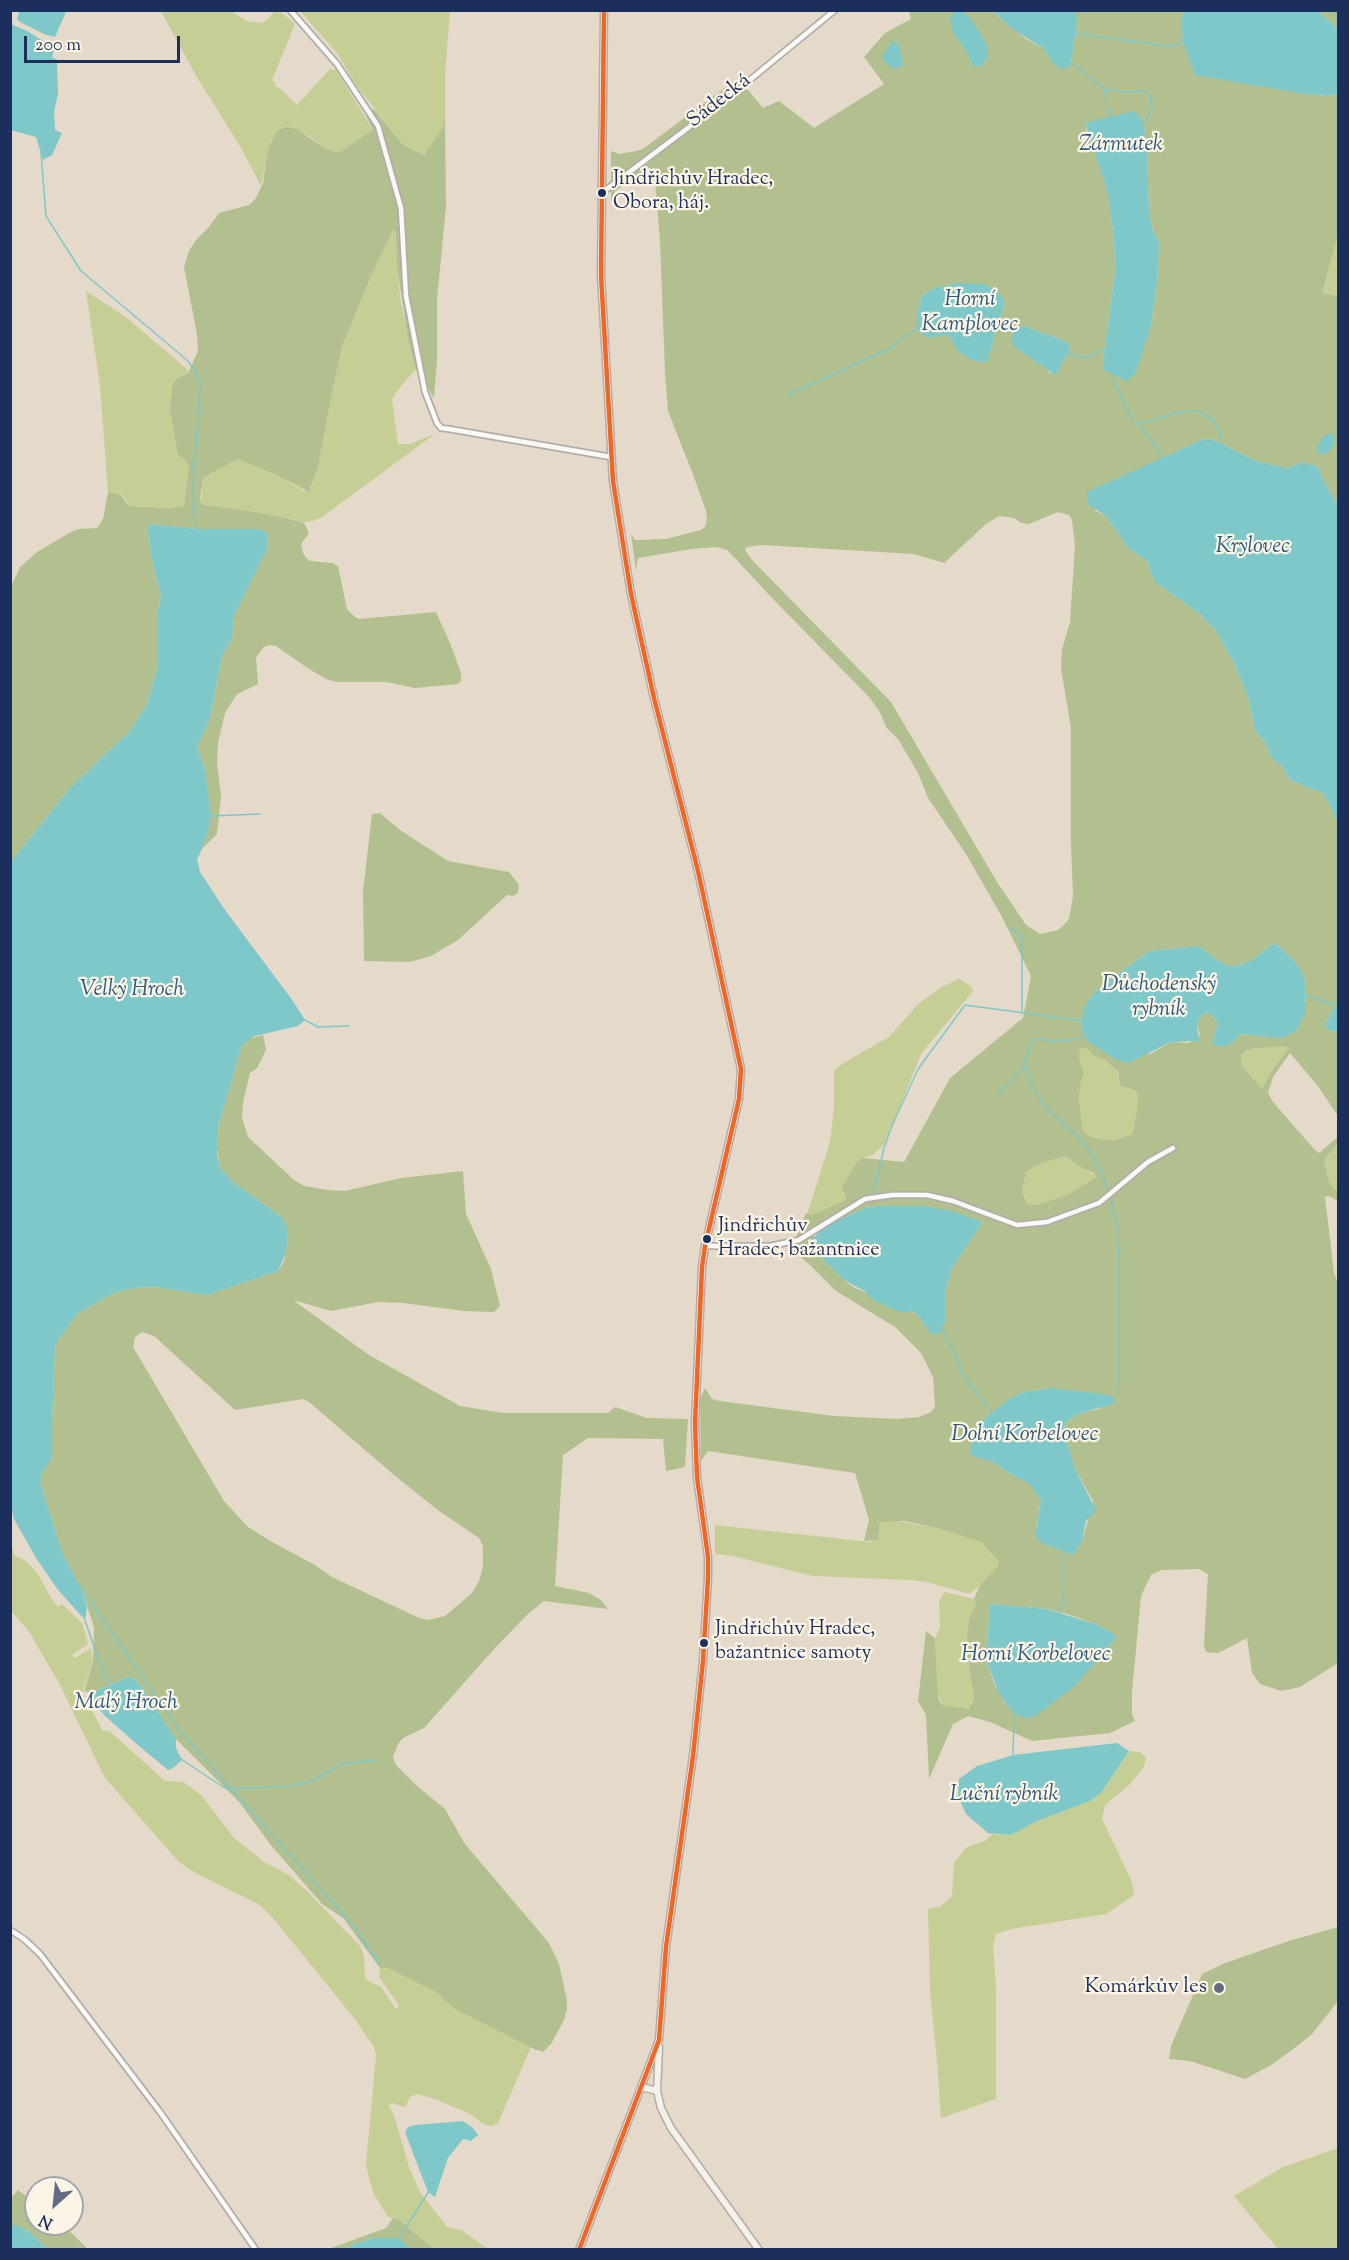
<!DOCTYPE html>
<meta charset="utf-8">
<style>
body{margin:0}
#map{position:relative;width:1349px;height:2260px;overflow:hidden;background:#e5dac9;font-family:"Sorts Mill Goudy",serif}
canvas{display:block}
.frame{position:absolute;inset:0;border:12px solid #1b2f5e;pointer-events:none}
.north{position:absolute;left:24px;top:2176px;width:60px;height:60px;box-sizing:border-box;background:#fcf5e5;border:2px solid #a2a6af;border-radius:50%;rotate:207deg;font-size:16px;font-weight:700;line-height:24px;text-align:center;color:#1b2f5e}
.north::after{content:'';display:block;margin:auto;width:21px;height:27px;background:#626b83;clip-path:polygon(50% 0,100% 100%,50% 72%,0 100%)}
.scale{position:absolute;left:24px;top:36px;width:156px;height:27px;box-sizing:border-box;border:3px solid #1b2f5e;border-top:0;padding-left:8px;font-size:18px;line-height:21px;white-space:nowrap;color:#1b2f5e;-webkit-text-stroke:4px #fcf5e5;paint-order:stroke}
</style>
<div id="map">
<canvas width="1349" height="2260"></canvas>
<div class="frame"></div>
<div class="north">N</div>
<div class="scale">200 m</div>
</div>
<script>
const ctx = document.querySelector('canvas').getContext('2d');
ctx.lineJoin = 'round';
function fill(path, color) {
  ctx.fillStyle = color;
  ctx.fill(path, 'evenodd');
}
function toPath(rows) {
  const path = new Path2D();
  for (const r of rows) {
    path.moveTo(r[0], r[1]);
    for (let i = 2; i < r.length; i += 2) path.lineTo(r[i], r[i + 1]);
  }
  return path;
}
function trace(path, color, width, dash) {
  ctx.strokeStyle = color;
  ctx.lineWidth = width;
  ctx.lineCap = dash ? 'butt' : 'round';
  ctx.setLineDash(dash || []);
  ctx.stroke(path);
}
function write(font, color, halo, rows, align = 'center') {
  ctx.font = font + ' "Sorts Mill Goudy",serif';
  ctx.lineWidth = 4.5;
  ctx.setLineDash([]);
  ctx.textBaseline = 'middle';
  ctx.strokeStyle = halo;
  ctx.fillStyle = color;
  for (const [text, x, y, turn = 0] of rows) {
    ctx.save();
    ctx.translate(x, y);
    ctx.rotate((+turn || 0) * Math.PI / 180);
    ctx.textAlign = isNaN(turn) ? turn : align;
    if (halo) ctx.strokeText(text, 0, 0);
    ctx.fillText(text, 0, 0);
    ctx.restore();
  }
}
const green = toPath([
 [161,11,231,11,247,21,252,22,261,23,267,20,274,12,282,13,295,24,272,80,276,84,275,86,281,89,297,105,330,69,336,70,373,130,338,153,323,147,309,136,275,134,266,161,261,186,240,146,195,74],
 [300,11,450,11,445,76,445,117,442,129,427,153,421,154,404,146,356,85,337,53],
 [393,230,395,230,396,235,397,267,401,304,416,369,396,392,392,400,398,444,410,444,435,434,322,517,313,521,297,523,267,514,225,509,201,503,203,478,238,459,277,475,304,491,311,488,318,467,333,387,343,344,371,276],
 [1338,235,1338,296,1322,293],
 [86,291,127,318,188,370,188,373,176,379,172,386,170,412,178,455,185,460,189,466,184,506,180,508,129,506,126,500,121,494,108,492,100,386],
 [959,979,971,986,973,991,921,1054,885,1144,871,1156,863,1158,843,1193,846,1200,811,1215,807,1215,830,1142,834,1108,834,1071,840,1065,889,1037,918,1004,942,987],
 [1285,1046,1290,1047,1273,1069,1263,1090,1241,1065,1241,1055,1245,1051,1261,1047],
 [1080,1048,1087,1049,1105,1060,1117,1072,1119,1081,1127,1089,1137,1092,1138,1105,1132,1134,1120,1139,1105,1140,1090,1137,1085,1133,1082,1127,1079,1097,1081,1081,1084,1073,1079,1057],
 [1338,1143,1338,1192,1329,1182,1324,1160],
 [1065,1156,1082,1168,1094,1174,1096,1177,1069,1194,1037,1205,1027,1204,1022,1192,1026,1172,1037,1165],
 [893,1520,941,1529,981,1542,997,1558,999,1561,998,1566,986,1581,969,1594,927,1582,911,1580,813,1576,733,1556,716,1554,715,1551,715,1525,870,1542,878,1540,880,1522],
 [10,1537,14,1555,26,1561,38,1574,51,1598,58,1607,62,1604,82,1623,88,1644,72,1655,75,1658,91,1648,93,1663,80,1698,91,1708,102,1730,109,1731,115,1736,165,1781,183,1782,194,1790,202,1796,234,1838,264,1862,289,1875,307,1891,360,1946,364,1957,365,1979,381,1987,395,2008,399,2008,398,2004,379,1977,380,1968,388,1968,434,1991,455,2009,531,2047,498,2123,491,2126,484,2124,468,2113,435,2099,417,2094,410,2097,405,2107,391,2103,389,2105,395,2118,409,2167,420,2192,447,2227,461,2230,488,2249,434,2249,399,2220,388,2217,374,2194,369,2179,366,2164,376,2056,374,2047,354,2018,273,1918,260,1905,195,1873,179,1862,105,1778,59,1683,28,1630,11,1611],
 [945,1592,974,1599,976,1604,969,1619,966,1645,974,1700,972,1706,965,1710,945,1706,938,1696,935,1638,940,1627,939,1601],
 [1129,1751,1140,1752,1146,1757,1144,1767,1129,1785,1105,1805,1102,1819,1132,1882,1134,1895,1106,1914,1011,1929,996,1934,993,1945,996,1988,996,2099,941,2118,937,2061,930,1992,928,1909,940,1907,952,1896,954,1863,966,1848,986,1840,992,1834,1011,1835,1037,1821,1090,1801,1101,1793],
 [1338,2148,1338,2249,1278,2249,1234,2196,1283,2167]
]);
const forest = toPath([
 [909,11,993,11,999,17,1026,39,1044,49,1054,65,1071,63,1077,23,1076,11,1185,11,1181,20,1268,86,1305,94,1328,96,1338,94,1338,235,1322,293,1338,296,1338,505,1323,480,1318,467,1304,462,1287,468,1256,461,1214,440,1204,439,1161,459,1094,510,1106,516,1128,548,1147,561,1154,581,1201,615,1217,632,1235,665,1248,697,1255,731,1265,742,1272,759,1281,765,1290,780,1324,794,1338,823,1338,1002,1325,1024,1328,1030,1338,1032,1338,1116,1317,1085,1290,1053,1273,1077,1268,1093,1273,1102,1315,1150,1319,1153,1338,1137,1338,1143,1324,1160,1329,1182,1338,1192,1338,1201,1329,1196,1325,1197,1334,1273,1338,1283,1338,1663,1300,1687,1281,1691,1260,1684,1252,1673,1247,1638,1218,1653,1206,1652,1204,1646,1208,1574,1199,1569,1162,1570,1151,1575,1141,1596,1132,1692,1132,1714,1135,1721,1110,1733,1032,1741,990,1722,968,1716,953,1724,929,1779,926,1715,918,1701,926,1631,935,1638,938,1696,940,1702,945,1706,969,1709,974,1700,966,1645,969,1619,976,1604,974,1599,979,1587,998,1566,999,1561,981,1542,941,1529,904,1521,880,1522,878,1540,864,1541,869,1520,855,1473,708,1451,701,1461,700,1399,705,1388,712,1399,720,1401,834,1416,897,1419,919,1417,931,1412,935,1407,933,1377,921,1353,895,1327,836,1291,811,1266,791,1249,806,1213,811,1215,846,1200,842,1187,856,1164,863,1158,904,1162,950,1078,1023,1018,1031,976,1002,917,966,854,928,798,918,773,898,739,886,727,880,712,869,697,771,597,736,559,727,550,717,547,691,549,638,558,636,571,631,534,635,540,666,539,701,530,705,527,707,519,706,511,694,477,668,411,665,373,660,241,655,181,649,174,640,174,615,191,611,202,611,151,619,154,637,151,644,148,734,81,749,91,763,108,779,101,814,128,884,84,864,57,885,33,911,19],
 [966,51,988,56,972,65],
 [1110,118,1144,127,1147,149,1149,214,1153,231,1159,242,1157,284,1151,326,1103,363,1115,271,1114,237,1106,187,1095,149,1087,133,1085,123],
 [932,289,1005,302,987,362,973,361,959,351,949,335,917,312,922,296],
 [1023,326,1067,342,1070,348,1059,370,1050,373,1044,366,1016,348],
 [1058,512,1069,515,1072,520,1075,546,1070,622,1062,649,1061,668,1071,728,1071,845,1073,896,1069,919,1064,925,1058,930,1040,934,1026,925,997,882,891,702,752,560,745,550,747,547,762,545,914,554,944,563,986,524,999,516,1014,518,1021,523,1029,524],
 [1273,944,1278,945,1295,962,1303,975,1306,985,1306,1002,1281,1038,1241,1034,1232,1043,1212,1042,1217,1026,1217,1022,1214,1017,1206,1012,1201,1016,1197,1024,1200,1035,1189,1043,1171,1042,1150,1054,1085,1034,1081,1028,1088,1001,1097,990,1149,951,1199,946,1217,960,1229,966,1240,965,1253,959],
 [1285,1046,1289,1048,1273,1069,1262,1089,1241,1065,1241,1055,1245,1051,1256,1048],
 [1080,1048,1087,1049,1093,1055,1105,1060,1118,1072,1120,1085,1137,1092,1138,1105,1132,1134,1120,1139,1105,1140,1090,1137,1085,1133,1082,1127,1079,1097,1081,1081,1084,1073,1079,1058],
 [1065,1156,1082,1168,1094,1173,1096,1177,1069,1194,1037,1205,1027,1204,1022,1192,1026,1172,1037,1165],
 [877,1206,899,1206,983,1222,952,1268,945,1292,945,1322,939,1334,931,1334,917,1314,855,1288,844,1280,817,1253,814,1235,839,1220,865,1208],
 [1050,1388,1102,1408,1075,1415,1065,1423,1064,1430,1075,1469,1093,1501,1082,1542,1073,1555,1064,1551,1036,1527,1041,1501,1030,1483,1014,1476,991,1461,974,1438,982,1421,1008,1401,1021,1393],
 [990,1604,1047,1609,1067,1614,1098,1625,1112,1642,1092,1665,1005,1703,994,1683,986,1659],
 [1318,11,1338,11,1338,29,1323,17],
 [374,109,404,146,424,155,442,129,445,117,446,207,437,299,437,360,434,398,416,369,408,338,397,267,396,235,395,230,393,230,371,276,343,344,333,387,318,467,309,492,277,475,238,459,203,478,200,499,201,503,206,505,267,514,304,523,309,533,301,544,303,553,307,559,311,561,332,563,338,566,347,609,355,617,359,619,436,612,450,643,461,673,461,681,458,684,415,688,386,682,337,682,326,679,309,669,276,646,269,645,264,647,256,657,258,684,237,694,225,713,218,743,217,763,221,796,217,834,199,852,206,839,205,771,197,747,210,718,222,656,232,638,234,616,268,547,267,532,196,529,151,524,147,529,153,565,161,596,157,615,157,669,147,704,130,731,71,787,11,862,11,587,20,567,37,552,71,532,79,529,97,528,103,519,108,492,120,494,129,506,171,508,184,506,189,466,185,460,178,455,170,412,172,386,176,379,188,373,198,351,197,334,184,267,189,251,196,240,209,227,219,213,249,205,256,198,263,183,266,161,269,148,275,134,279,130,287,127,296,129,323,147,338,153,373,130,365,114],
 [380,813,400,830,448,861,509,872,519,885,518,893,513,896,507,895,458,940,431,956,410,962,364,961,363,892,372,814],
 [263,1035,266,1050,257,1068,250,1073,243,1102,242,1118,248,1137,293,1179,304,1186,328,1190,345,1191,401,1178,463,1171,466,1214,491,1269,500,1306,494,1312,464,1311,403,1303,378,1302,331,1311,293,1300,369,1355,460,1406,503,1413,608,1413,615,1407,647,1418,688,1419,685,1467,666,1471,663,1439,588,1438,563,1455,555,1586,589,1593,601,1600,608,1609,544,1601,527,1615,495,1648,424,1728,403,1738,398,1744,393,1757,396,1765,417,1786,445,1809,465,1844,549,1943,559,1964,567,2000,567,2009,564,2020,551,2044,543,2052,534,2049,455,2009,434,1991,388,1968,380,1968,343,1918,322,1904,270,1844,240,1803,176,1739,141,1686,134,1678,128,1677,92,1693,84,1691,93,1663,94,1627,82,1591,62,1552,40,1482,42,1474,52,1457,52,1422,55,1345,77,1314,113,1293,134,1288,156,1287,207,1295,278,1271,284,1261,288,1236,280,1216,234,1183,220,1168,216,1142,217,1131,242,1045,249,1039],
 [142,1332,154,1336,235,1410,303,1399,309,1402,394,1475,439,1511,479,1538,483,1546,483,1567,479,1581,472,1593,445,1616,429,1620,419,1618,332,1577,315,1565,272,1542,248,1527,224,1501,133,1347,135,1337],
 [1338,1927,1338,2001,1312,2034,1292,2050,1271,2065,1245,2079,1190,2061,1169,2059,1171,2046,1202,1974,1225,1963,1289,1941],
 [18,2190,36,2203,36,2224,62,2224,88,2249,48,2249,28,2231,11,2226,11,2198],
 [393,2218,399,2220,434,2249,411,2249,398,2239,390,2238,375,2238,350,2245,351,2249,326,2250,386,2228]
]);
const water = toPath([
 [1185,10,1318,11,1338,29,1338,94,1328,96,1305,94,1195,75,1183,42,1181,20],
 [19,11,65,10,66,12,55,37,44,34,20,22,17,19],
 [956,11,962,12,970,18,988,47,988,56,983,64,978,67,972,65,966,51,953,32,950,21,952,15],
 [993,11,1076,11,1077,23,1071,63,1069,67,1062,69,1054,65,1044,49,1011,28],
 [11,24,27,31,45,42,54,50,52,57,57,60,58,94,54,112,55,130,62,133,52,155,43,160,36,137,11,130],
 [893,41,896,41,900,50,903,65,897,68,890,67,884,61,882,56],
 [1134,111,1140,117,1144,127,1147,149,1149,214,1153,231,1159,242,1157,283,1151,326,1135,374,1126,381,1104,370,1103,363,1115,271,1114,237,1106,187,1085,123],
 [958,283,984,284,999,294,1005,302,987,362,973,361,958,351,949,335,927,338,917,330,917,312,922,296,932,289],
 [1023,326,1067,342,1070,348,1059,370,1055,375,1016,348,1012,342,1013,329],
 [1329,433,1334,435,1335,440,1332,449,1323,455,1317,453,1317,448,1322,438],
 [1204,439,1214,440,1256,461,1287,468,1304,462,1318,467,1323,480,1338,505,1338,823,1324,794,1290,780,1281,765,1272,759,1265,742,1255,731,1248,697,1235,665,1217,632,1201,615,1154,581,1147,561,1128,548,1106,516,1087,504,1087,492],
 [151,524,196,529,257,529,267,532,268,547,234,616,232,638,222,656,210,718,197,747,205,771,211,816,206,839,197,860,200,872,225,910,293,1001,305,1020,298,1026,255,1036,242,1045,217,1131,217,1154,220,1168,234,1183,280,1216,286,1224,288,1236,285,1255,278,1271,207,1295,156,1287,134,1288,113,1293,77,1314,55,1345,52,1422,52,1457,42,1474,40,1482,62,1552,82,1591,87,1608,85,1620,58,1590,36,1558,14,1519,11,1505,11,862,71,787,130,731,147,704,157,669,157,615,161,596,153,565,147,529],
 [1273,944,1278,945,1295,962,1303,975,1306,985,1305,1013,1297,1030,1291,1034,1281,1038,1241,1034,1232,1043,1225,1046,1217,1046,1212,1043,1217,1026,1217,1022,1214,1017,1206,1012,1201,1016,1197,1024,1199,1041,1171,1042,1128,1063,1117,1060,1101,1050,1088,1041,1081,1028,1083,1013,1088,1001,1097,990,1149,951,1199,946,1217,960,1229,966,1240,965,1253,959],
 [1338,1002,1338,1032,1328,1030,1325,1024],
 [877,1206,923,1206,952,1211,983,1222,952,1268,945,1292,945,1322,939,1334,931,1334,917,1314,911,1311,904,1313,890,1308,870,1298,866,1292,844,1280,817,1253,810,1241,825,1227,839,1220,865,1208],
 [1050,1388,1104,1394,1114,1397,1115,1403,1075,1415,1065,1423,1064,1430,1075,1469,1096,1510,1086,1521,1082,1542,1073,1555,1040,1542,1035,1535,1041,1501,1030,1484,1014,1476,991,1461,971,1456,970,1449,982,1421,1008,1400,1021,1393],
 [990,1604,1047,1609,1098,1625,1117,1636,1076,1685,1037,1715,1028,1718,1021,1716,1014,1713,999,1694,986,1659],
 [128,1677,134,1678,141,1686,176,1739,176,1748,182,1760,173,1768,168,1770,139,1746,105,1716,90,1698,92,1693],
 [1117,1743,1129,1751,1101,1793,1090,1801,1037,1821,1011,1835,988,1833,966,1814,958,1796,959,1779,977,1766,1013,1755],
 [463,2121,473,2128,478,2135,471,2141,463,2139,448,2158,435,2197,428,2192,405,2132,408,2127,415,2125],
 [16,2225,28,2231,48,2249,11,2249,11,2226],
 [375,2238,398,2238,411,2249,351,2249,350,2245]
]);
const stream = toPath([
 [1150,10,1162,10],
 [1329,10,1338,19],
 [1073,33,1167,46,1174,46,1183,41],
 [1072,63,1104,89,1106,100],
 [1104,89,1124,92,1145,91,1150,95,1152,110,1143,124],
 [1108,108,1110,119],
 [41,153,46,216,81,271,187,360,195,370,200,386,193,488,196,529],
 [999,325,1014,329],
 [1065,352,1077,357,1090,356,1106,349],
 [1112,376,1132,420,1138,424,1155,444,1161,458],
 [788,395,888,349,918,328],
 [1138,424,1184,411,1197,411,1212,419,1220,432,1222,445],
 [211,816,260,814],
 [1010,929,1016,931,1022,939,1022,1011],
 [1305,995,1329,1003,1338,1003],
 [305,1020,318,1027,349,1026],
 [1086,1033,1080,1039,1055,1041,1036,1039,1031,1041,1025,1064,1034,1090,1049,1111,1084,1142,1097,1161,1109,1192],
 [998,1094,1010,1083,1024,1066],
 [873,1196,884,1148,892,1126,918,1069,965,1005,1084,1021],
 [1110,1196,1117,1227,1119,1260,1119,1387],
 [941,1327,952,1348,963,1375,992,1412],
 [78,1583,177,1727,231,1789,292,1786,312,1781,342,1764,377,1760],
 [1059,1613,1063,1601,1064,1549],
 [85,1620,97,1656,110,1685],
 [1013,1755,1014,1713,1016,1713],
 [181,1759,223,1787,231,1789,354,1926,380,1965],
 [398,2240,429,2191]
]);
const street = toPath([
 [290,10,337,64,378,126,401,208,406,296,425,392,437,423,441,428,449,429,611,457],
 [603,192,729,97,835,10],
 [705,1246,770,1246,799,1240,865,1199,892,1195,927,1195,953,1201,1017,1225,1047,1222,1099,1203,1148,1162,1173,1148],
 [10,1930,24,1939,40,1954,160,2112,256,2250]
]);
const secondary = toPath([
 [642,2087,657,2091,661,2108,671,2128,759,2250],
 [657,2091,659,2047],
 [579,2250,659,2040,666,1947,693,1756,703,1661,708,1578,708,1557,697,1477,695,1423,702,1267,705,1246,739,1099,741,1069,698,871,654,698,631,594,613,481,601,275,604,10]
]);
const bus1 = toPath([
 [579,2250,659,2040,666,1947,693,1756,703,1661,708,1578,708,1557,697,1477,695,1423,702,1267,705,1246,739,1099,741,1069,698,871,654,698,631,594,613,481,601,275,604,10]
]);
const markers = [
 [602,193,5,"#1b2f5e"],
 [707,1239,5,"#1b2f5e"],
 [704,1643,5,"#1b2f5e"],
 [1219,1988,6,"#626b83"]
];
const busNames = [
 ["Jindřichův Hradec,",613,181],
 ["Obora, háj.",613,205],
 ["Jindřichův",718,1228],
 ["Hradec, bažantnice",718,1252],
 ["Jindřichův Hradec,",715,1631],
 ["bažantnice samoty",715,1655]
];
const streetNames = [
 ["Sádecká",720,102,-38]
];
const poiNames = [
 ["Komárkův les",1207,1988]
];
const waterNames = [
 ["Zármutek",1121,146],
 ["Horní",970,301],
 ["Kamplovec",970,326],
 ["Krylovec",1253,548],
 ["Důchodenský",1159,986],
 ["rybník",1159,1011],
 ["Velký Hroch",132,991],
 ["Dolní Korbelovec",1025,1436],
 ["Horní Korbelovec",1036,1656],
 ["Malý Hroch",126,1704],
 ["Luční rybník",1004,1796]
];
fill(green, '#c5ce95');
fill(forest, '#b1c08e');
fill(water, '#7fc8ca');
trace(stream, '#7fc8ca', 1.5);
trace(street, '#b2ada7', 8);
trace(secondary, '#b2ada7', 9);
trace(street, '#fbf9f7', 4.5);
trace(secondary, '#f5f0e9', 6);
trace(bus1, '#f26522', 4.5);
for (const [x, y, r, color] of markers) {
  const dot = new Path2D();
  dot.arc(x, y, r, 0, 2 * Math.PI);
  ctx.fillStyle = color;
  ctx.fill(dot);
  trace(dot, '#fcf5e5', 2);
}
write('20px', '#1b2f5e', '#fcf5e5', busNames, 'left');
write('21px', '#1b2f5e', '#fcf5e5', streetNames);
write('21px', '#1b2f5e', '#fcf5e5', poiNames, 'right');
write('italic 22px', '#2c5a7f', '#fcf5e5', waterNames);
</script>
